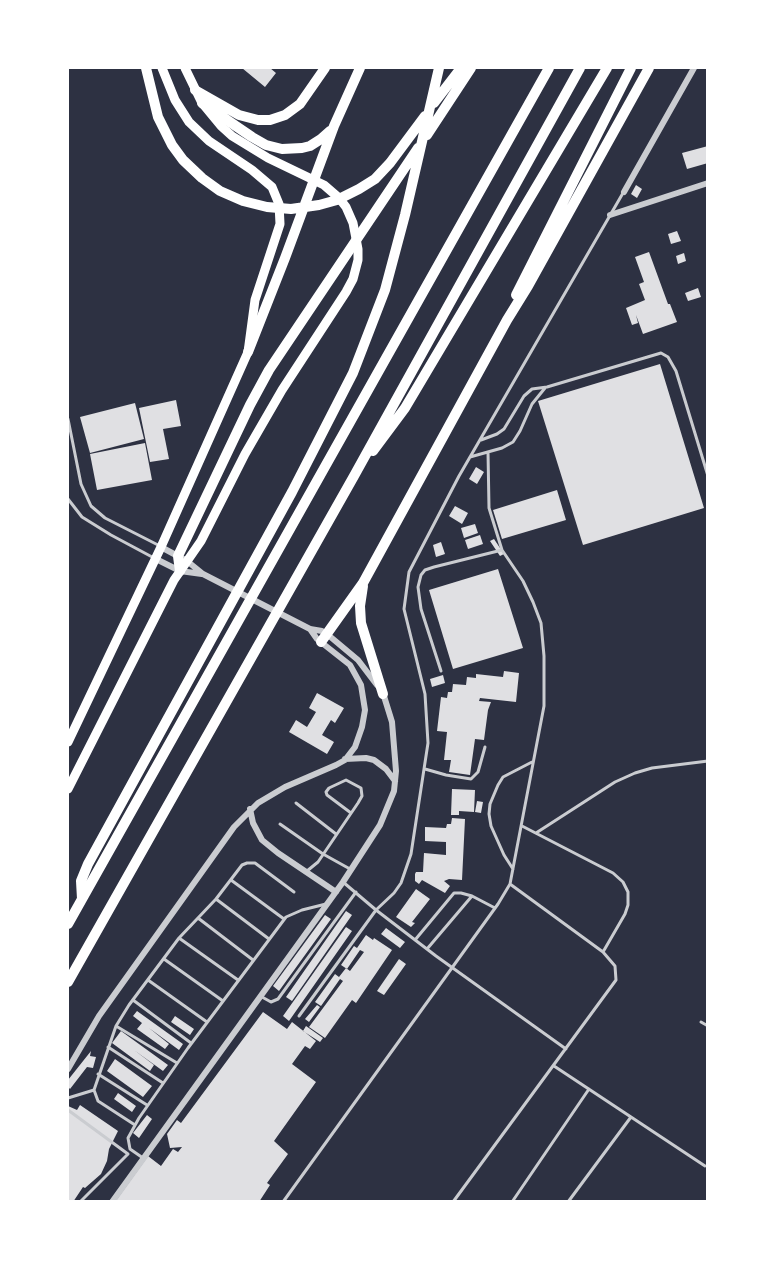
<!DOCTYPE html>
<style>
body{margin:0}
#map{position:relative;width:775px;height:1269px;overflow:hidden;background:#2d3142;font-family:"Space Grotesk",sans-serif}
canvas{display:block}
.frame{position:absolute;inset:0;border:69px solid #fff;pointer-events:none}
</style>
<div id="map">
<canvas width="775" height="1269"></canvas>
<div class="frame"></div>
</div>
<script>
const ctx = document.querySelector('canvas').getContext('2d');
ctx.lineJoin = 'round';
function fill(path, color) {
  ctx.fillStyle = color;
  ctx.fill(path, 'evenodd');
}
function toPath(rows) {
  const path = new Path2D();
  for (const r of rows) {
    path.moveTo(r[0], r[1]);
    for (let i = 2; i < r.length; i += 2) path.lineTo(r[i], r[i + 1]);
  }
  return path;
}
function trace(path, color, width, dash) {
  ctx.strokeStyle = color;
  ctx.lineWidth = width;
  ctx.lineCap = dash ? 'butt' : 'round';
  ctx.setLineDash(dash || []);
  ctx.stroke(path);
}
const building = toPath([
 [242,68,270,68,276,73,265,87],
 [708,146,708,163,687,169,682,153],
 [636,185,642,189,637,198,631,194],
 [677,231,681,241,671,244,668,234],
 [649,252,668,304,670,304,677,322,643,334,636,315,638,323,632,325,626,308,645,300,639,284,644,282,635,257],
 [684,253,686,261,678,264,676,256],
 [698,288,701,297,688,301,685,293],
 [660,364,704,508,583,545,538,401],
 [176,400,181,426,163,429,169,459,150,462,139,408],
 [135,403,144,439,90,453,80,417],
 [145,443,152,480,97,490,90,454],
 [476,467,484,472,477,484,469,479],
 [557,490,566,520,502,539,493,510],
 [455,506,468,513,462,524,449,516],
 [475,524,478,533,464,538,461,528],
 [480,535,483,544,468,549,465,540],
 [494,539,504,554,500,556,490,541],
 [441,542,445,554,436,557,433,545],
 [498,569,523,648,453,669,429,590],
 [504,671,519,673,516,702,480,698,479,701,491,702,488,710,484,740,475,739,470,775,449,772,451,760,444,760,447,732,437,731,441,697,447,698,448,692,452,692,453,684,466,685,467,677,476,678,476,674,503,677],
 [443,675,445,683,432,687,430,679],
 [317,693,344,708,335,723,331,720,322,735,334,742,327,754,289,732,296,720,307,727,316,712,309,708],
 [452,789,475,790,474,812,459,811,459,815,451,815],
 [477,801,483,802,481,813,475,812],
 [452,818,465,819,462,880,449,879,444,881,450,886,445,893,422,880,419,884,415,881,415,874,416,872,423,872,424,853,446,855,446,842,425,841,425,827,446,828,447,824,451,824],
 [416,889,430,899,412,922,415,923,411,927,396,917],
 [346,911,352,915,292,1001,286,997],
 [325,915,331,919,279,991,273,986],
 [346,927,352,931,289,1021,283,1016],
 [386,928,405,942,400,948,381,934],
 [366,935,373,940,374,938,392,950,356,1003,352,1000,325,1038,309,1027,343,981,340,979,321,1006,315,1002,335,974,339,977,346,968,350,971,364,952,360,950,347,969,341,965,354,946,357,948],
 [399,959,406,964,384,995,377,991],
 [317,1005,320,1007,309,1022,305,1019],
 [137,1011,183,1044,179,1050,149,1028,169,1044,165,1049,137,1029,142,1023,133,1016],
 [263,1012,287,1029,292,1022,316,1041,310,1049,305,1046,292,1064,316,1082,274,1141,288,1154,267,1183,270,1185,259,1202,115,1202,148,1156,161,1166,173,1149,178,1152,182,1147,170,1148,167,1134,177,1120,181,1123],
 [175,1016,194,1029,190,1035,171,1022],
 [306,1026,323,1038,320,1042,303,1031],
 [121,1031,168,1065,163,1071,134,1050,154,1065,150,1071,112,1043],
 [91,1051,90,1056,96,1057,93,1068,87,1067,70,1089,68,1087,68,1080],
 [115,1059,152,1086,143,1097,107,1071],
 [118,1093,136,1106,132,1112,114,1099],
 [80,1105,118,1131,109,1149,107,1161,101,1174,85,1188,83,1187,73,1202,68,1202,68,1106,77,1110],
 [147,1115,152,1119,139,1138,133,1133]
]);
const service = toPath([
 [68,419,81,484,91,506,105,518,160,546],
 [481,440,497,434,504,429,524,396,532,389,547,387,661,353,668,357,676,371,708,476],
 [488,452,489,508,502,550],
 [470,457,502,448,513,442,520,431,532,404,545,388],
 [68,499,82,517,111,535,154,558],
 [441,671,421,609,418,587,421,575,425,570,434,567,502,550,523,581,533,602,541,623,544,656,544,706,510,884],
 [425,769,446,775,471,779,478,772,485,747],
 [296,803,336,834],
 [280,824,323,854,350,869],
 [522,826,613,873,623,882,628,892,628,905,625,914,603,952],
 [536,833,615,782,635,773,652,768,708,761],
 [513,869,504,855,491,826,489,814,490,804,498,785,503,777,532,762],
 [307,871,318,862,358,803,362,796,361,788,346,780,329,788,326,792,327,795,351,813],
 [231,880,284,919],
 [343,882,376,910,394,893,401,883,411,854,428,743,425,694,404,609,409,572,459,476,623,193],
 [216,899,269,939],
 [198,918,253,960],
 [179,938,238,980],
 [415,940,454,893,461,893,472,896,495,908],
 [427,949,472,896],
 [164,959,223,1001],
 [148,980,207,1022],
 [262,997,271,1002,278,999,356,892],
 [133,1000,191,1043],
 [299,1016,376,910,436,956,566,1049],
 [701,1022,708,1026],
 [116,1026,177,1063],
 [108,1047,163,1083],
 [554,1066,705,1166],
 [98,1074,147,1105],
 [68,1098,94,1090],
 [68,1110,128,1154],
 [135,1125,98,1101,94,1090,116,1026,129,1005,179,938,216,899,242,865,247,863,255,863,294,892],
 [143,1158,130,1149,128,1138,139,1118,188,1048,286,917,302,910,326,904],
 [80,1202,128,1154],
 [283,1202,498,904,510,884,603,952,615,966,616,980,453,1202],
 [512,1202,589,1089],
 [568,1202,631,1117]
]);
const minor = toPath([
 [624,192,694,68],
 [610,215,708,183],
 [161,547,187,561,203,574,310,629,322,631,327,634,358,660,377,685],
 [156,559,180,571,202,574],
 [345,759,366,758,374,760,386,769,395,781],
 [250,809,253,823,262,840,278,853,336,892],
 [68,1069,99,1016,234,827,258,803,285,787,336,765,345,760,355,747,362,727,365,710,361,685,350,665,317,639,310,629],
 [112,1202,343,882,380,825,394,791,396,771,392,722,383,693]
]);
const primary = toPath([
 [68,742,161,547,248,352,255,300,280,224,279,204,272,187,252,170,209,141,189,122,175,100,162,68],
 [68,789,174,580,201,541,245,454,282,390,346,292,353,279,358,260,358,249,353,223,346,207,339,198,324,185,268,158,232,136,221,126,202,103,185,68]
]);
const motorway = toPath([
 [146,68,158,117,172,145,183,160,202,178,220,191,243,201,267,207,291,209,319,205,337,200,359,189,375,179,390,163,425,116],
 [195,90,239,115,258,120,270,120,285,115,300,104,325,68],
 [202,103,252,137,266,145,282,149,302,148,310,146,321,139,330,131],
 [434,103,461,68],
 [427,135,471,68],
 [516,295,631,68],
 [248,352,285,258,334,126,360,68],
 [373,451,405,408,607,68],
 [180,571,178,556,250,405,269,370,418,148],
 [363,586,360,606,361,623,383,694],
 [321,642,363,583,507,320,528,286,649,68],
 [82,899,81,881,88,864,292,492,353,373,385,290,405,215,439,68],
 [68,924,549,68],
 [68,982,354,476,580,68]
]);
fill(building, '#e0e0e3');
trace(service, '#caccd0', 3);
trace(minor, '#caccd0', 6);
trace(primary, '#fff', 9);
trace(motorway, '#fff', 10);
</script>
